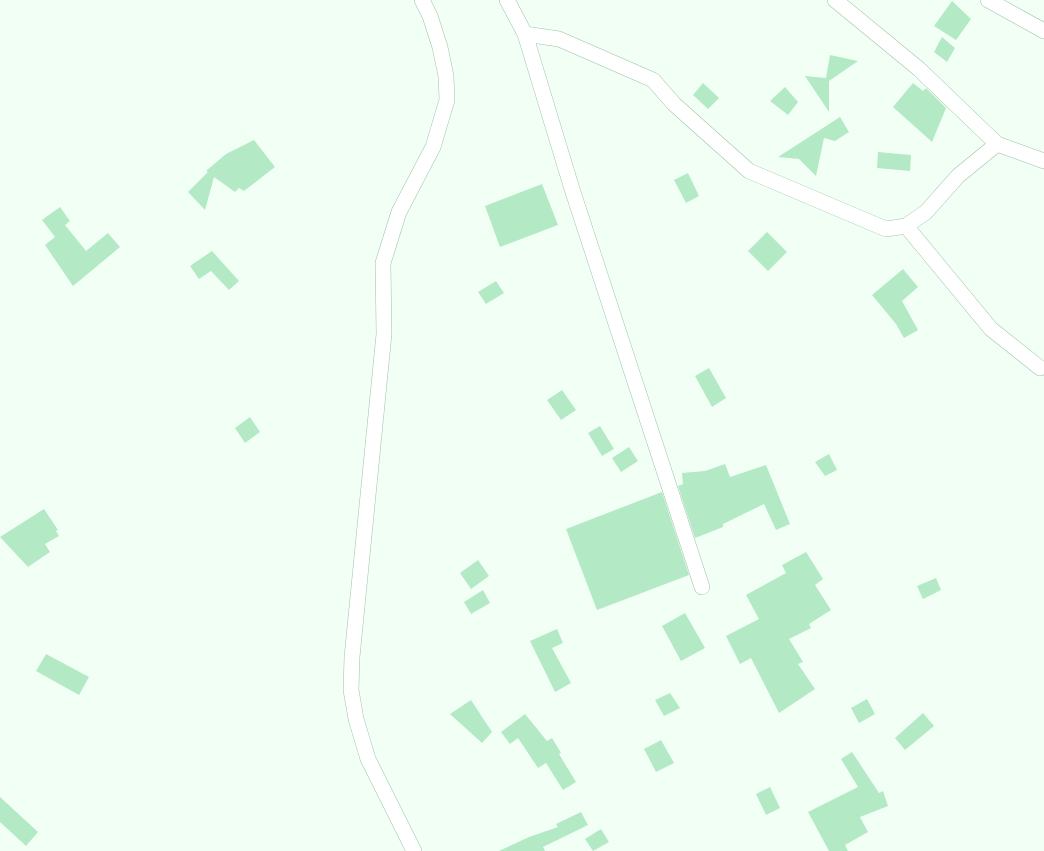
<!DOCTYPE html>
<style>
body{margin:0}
canvas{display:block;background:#f1fff5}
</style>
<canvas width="1044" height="851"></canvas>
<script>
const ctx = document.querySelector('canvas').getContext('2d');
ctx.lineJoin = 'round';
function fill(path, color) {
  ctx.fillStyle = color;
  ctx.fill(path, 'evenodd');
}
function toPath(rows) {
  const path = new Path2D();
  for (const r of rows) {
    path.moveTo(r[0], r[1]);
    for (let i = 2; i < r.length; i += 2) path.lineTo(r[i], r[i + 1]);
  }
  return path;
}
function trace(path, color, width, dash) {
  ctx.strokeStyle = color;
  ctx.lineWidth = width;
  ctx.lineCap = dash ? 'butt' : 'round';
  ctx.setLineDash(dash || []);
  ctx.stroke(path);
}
const building = toPath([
 [952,1,971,19,956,40,934,26],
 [942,37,955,48,947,62,934,52],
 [830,55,858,61,829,81,829,112,805,76,826,78],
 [703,83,719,98,708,109,693,95],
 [913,83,923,91,926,88,946,108,932,142,893,107],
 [785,87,798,102,788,115,770,101],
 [840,117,849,132,835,141,824,138,816,176,799,159,778,157],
 [254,140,275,167,244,191,239,188,235,192,214,177,205,210,188,192,208,172,206,171,226,154],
 [878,152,911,155,910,171,877,168],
 [688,173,699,196,686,203,674,180],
 [542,184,558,225,500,247,485,206],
 [60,207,70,221,65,225,86,251,108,233,120,247,73,286,45,245,55,237,42,220],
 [767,232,787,252,768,271,748,251],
 [212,251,239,281,229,290,211,271,199,279,190,266],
 [903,269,918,287,902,301,918,330,904,338,896,324,872,295],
 [496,281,504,293,486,304,478,292],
 [709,368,726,398,712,407,695,376],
 [562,390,576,410,561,420,547,400],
 [250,417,260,432,245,443,235,428],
 [600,426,614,449,602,456,588,433],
 [629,447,638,461,621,472,612,458],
 [829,454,837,470,825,476,815,462],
 [725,464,730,477,766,465,790,524,776,530,764,504,723,524,723,527,695,538,678,486,683,484,682,473,705,471],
 [662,492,689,575,597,610,566,529],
 [44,509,58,530,56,531,59,536,45,544,50,552,28,567,0,537],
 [806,552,823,579,815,585,831,610,809,624,811,628,789,639,803,662,798,664,815,689,779,713,751,658,740,664,726,636,759,619,746,595,786,573,782,565],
 [478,560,489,576,471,589,460,573],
 [936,578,941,590,923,599,917,586],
 [483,590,490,603,471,614,464,602],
 [685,613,705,648,681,661,662,626],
 [557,629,563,643,552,648,571,683,555,692,530,641],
 [46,654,89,677,79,695,36,671],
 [670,693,680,708,664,716,655,700],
 [867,699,875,714,859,723,851,708],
 [471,700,492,732,482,743,450,714],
 [923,713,934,726,905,750,895,738],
 [525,714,547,741,552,738,561,753,559,754,576,782,563,790,546,763,538,768,518,738,510,744,501,732],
 [661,740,674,763,656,772,644,749],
 [852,752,879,793,883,791,888,806,860,817,868,832,845,845,848,851,829,851,808,812,858,787,841,759],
 [770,787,780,808,766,815,756,794],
 [0,797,38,832,26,846,0,822],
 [581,812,588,825,543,847,545,851,499,851,529,837,558,827,556,824],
 [601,829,609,842,593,851,585,839]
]);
const street = toPath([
 [507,0,525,34,572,189,702,587],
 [835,0,919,69,997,144,1044,161],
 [988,0,1044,31],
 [525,34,559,39,653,80,674,104,749,171,886,229,906,226,926,212,958,176,997,144],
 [906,226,991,329,1040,368],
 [414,851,368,759,356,719,351,690,352,657,384,334,383,263,399,212,433,147,447,100,446,76,440,47,430,16,422,0]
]);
fill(building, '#b3eac5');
trace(street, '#9fc1a9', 16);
trace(street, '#fff', 15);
</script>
